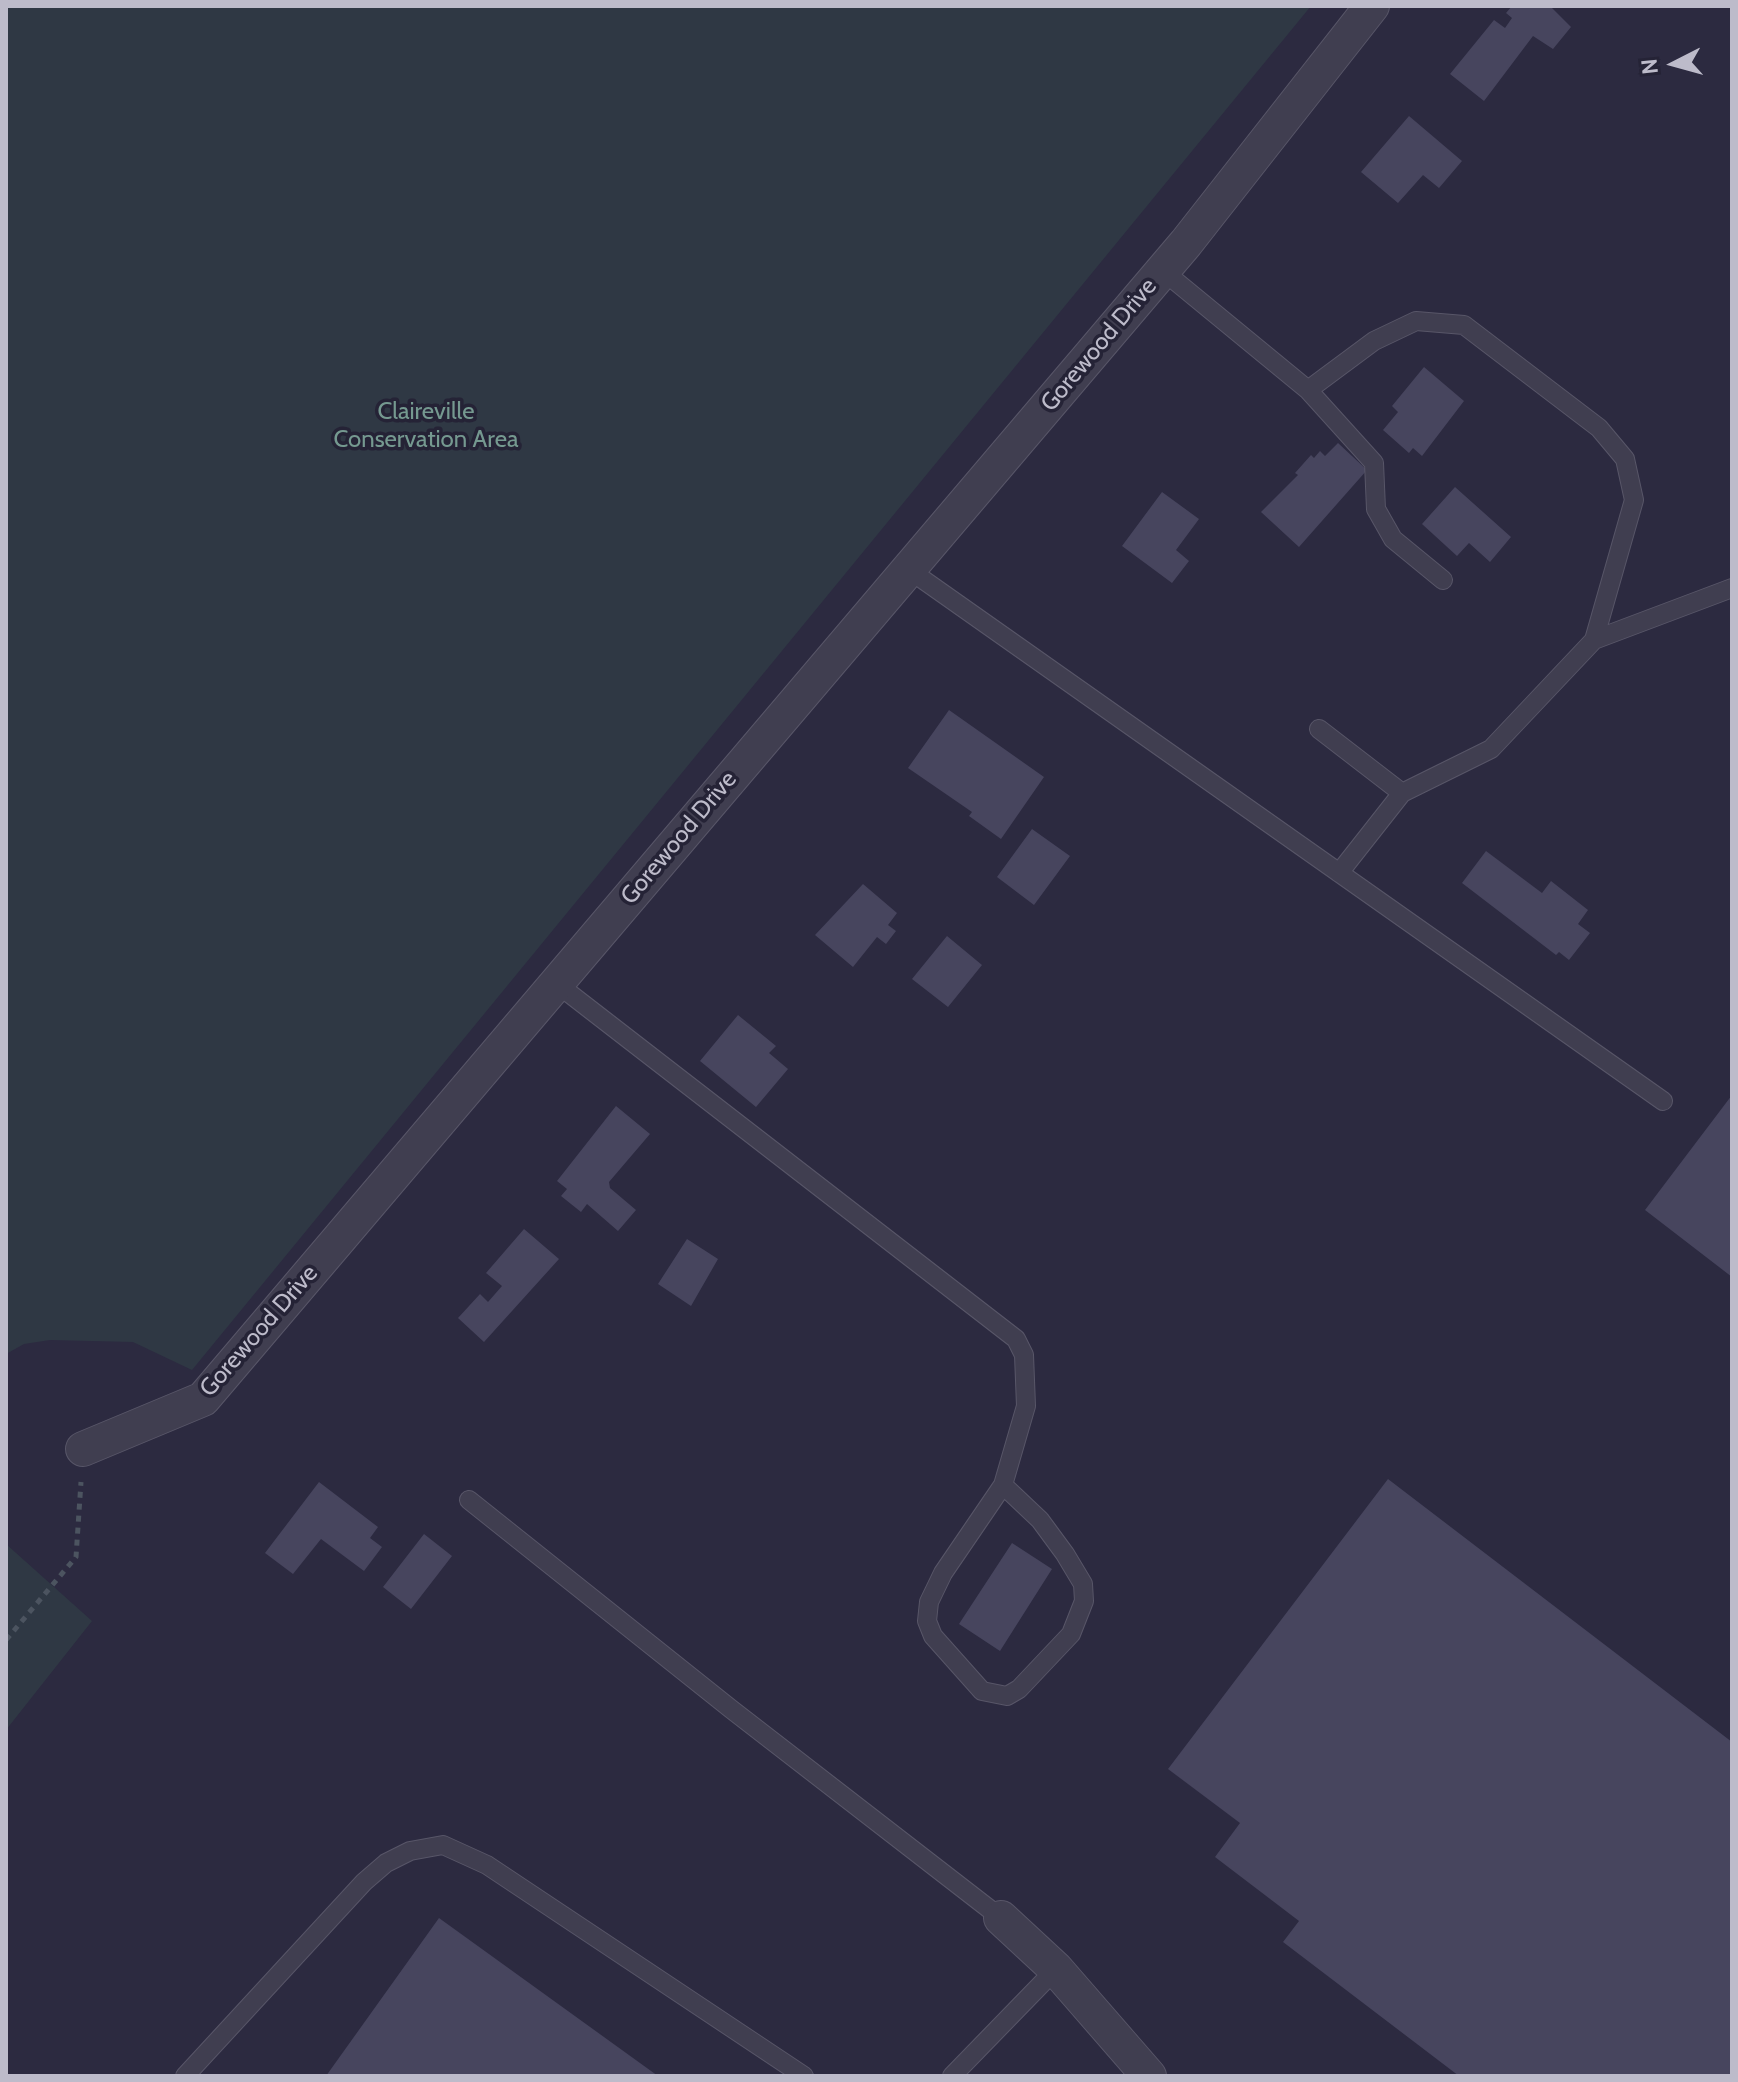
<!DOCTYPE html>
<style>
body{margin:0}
#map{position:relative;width:1738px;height:2082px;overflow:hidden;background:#2c2a40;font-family:Cabin,sans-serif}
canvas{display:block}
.frame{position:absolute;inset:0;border:8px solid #bdbbca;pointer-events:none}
.north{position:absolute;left:1634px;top:24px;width:80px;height:80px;-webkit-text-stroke:6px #252336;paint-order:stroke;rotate:264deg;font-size:22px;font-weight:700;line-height:32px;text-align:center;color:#bdbbca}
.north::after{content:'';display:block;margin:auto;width:28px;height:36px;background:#bdbbca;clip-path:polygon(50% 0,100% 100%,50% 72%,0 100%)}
</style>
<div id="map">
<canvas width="1738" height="2082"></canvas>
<div class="frame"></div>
<div class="north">N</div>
</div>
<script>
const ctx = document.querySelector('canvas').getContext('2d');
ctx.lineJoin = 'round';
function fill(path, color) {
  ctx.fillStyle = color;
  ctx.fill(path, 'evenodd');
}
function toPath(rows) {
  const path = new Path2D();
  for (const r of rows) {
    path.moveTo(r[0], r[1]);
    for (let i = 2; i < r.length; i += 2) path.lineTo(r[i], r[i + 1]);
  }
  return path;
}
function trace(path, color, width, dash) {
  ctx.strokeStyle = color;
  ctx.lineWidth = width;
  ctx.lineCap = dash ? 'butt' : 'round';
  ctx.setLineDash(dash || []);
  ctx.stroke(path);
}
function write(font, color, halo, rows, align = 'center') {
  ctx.font = font + ' Cabin,sans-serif';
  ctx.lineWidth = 7;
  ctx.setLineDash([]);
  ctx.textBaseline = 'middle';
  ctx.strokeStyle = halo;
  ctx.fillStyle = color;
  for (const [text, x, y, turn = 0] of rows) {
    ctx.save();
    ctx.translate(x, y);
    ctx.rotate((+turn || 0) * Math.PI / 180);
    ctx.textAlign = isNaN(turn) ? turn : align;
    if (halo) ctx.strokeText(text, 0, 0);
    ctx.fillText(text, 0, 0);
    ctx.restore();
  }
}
const green = toPath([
 [6,6,1311,6,192,1370,133,1342,50,1340,24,1344,6,1354],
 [6,1544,92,1621,6,1730]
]);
const building = toPath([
 [1512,6,1550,6,1571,27,1553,49,1533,36,1484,101,1450,74,1494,20,1505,28,1512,18,1506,13],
 [1409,116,1462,161,1439,188,1423,175,1398,203,1361,172],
 [1424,367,1464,401,1422,456,1413,448,1409,453,1383,430,1398,412,1392,406],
 [1338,443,1367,470,1299,547,1261,512,1298,475,1295,473,1311,455,1314,458,1320,451,1325,456],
 [1455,487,1511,537,1490,562,1469,543,1457,556,1422,524],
 [1162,492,1199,519,1176,550,1189,561,1172,583,1122,546],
 [949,710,1044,777,1001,839,969,816,972,812,908,768],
 [1032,829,1070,856,1034,905,997,877],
 [1486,851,1542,893,1551,881,1588,910,1578,924,1590,933,1569,960,1559,952,1556,955,1462,883],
 [863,884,897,913,888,925,896,931,886,944,877,937,853,967,815,935],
 [947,936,982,965,948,1007,912,979],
 [738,1015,776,1046,769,1053,788,1069,756,1107,700,1061],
 [1732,1095,1732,1277,1645,1210],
 [616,1106,650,1134,609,1182,610,1188,636,1210,618,1231,587,1204,581,1212,561,1196,567,1189,557,1181],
 [524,1229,559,1259,484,1342,458,1318,480,1294,488,1302,502,1286,486,1273],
 [687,1239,718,1259,691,1306,658,1284],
 [1388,1479,1732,1742,1732,2076,1459,2076,1283,1942,1299,1921,1215,1857,1240,1823,1168,1769],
 [319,1482,378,1527,370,1538,382,1547,364,1571,321,1539,293,1574,265,1553],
 [424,1534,452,1556,411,1609,383,1587],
 [1012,1543,1052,1569,1000,1651,959,1624],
 [439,1918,658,2076,326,2076]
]);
const path = toPath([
 [6,1640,76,1557,81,1482]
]);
const service = toPath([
 [1162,270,1308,390,1374,341,1416,321,1464,325,1599,428,1625,459,1634,500,1594,640],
 [1308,390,1374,463,1376,509,1393,539,1443,580],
 [908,569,1663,1101],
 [1319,729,1402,793],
 [1339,873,1402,793,1491,749,1594,640,1732,588],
 [556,983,1016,1339,1024,1355,1026,1406,1003,1485,943,1573,929,1602,927,1621,933,1636,982,1691,1007,1696,1019,1689,1071,1634,1084,1601,1083,1584,1065,1554,1040,1520,1003,1485],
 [469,1500,731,1709,1001,1918],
 [185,2076,364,1882,386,1863,410,1851,443,1845,487,1865,804,2076],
 [952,2076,1056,1969]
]);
const minor = toPath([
 [83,1449,203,1399,1186,243,1372,6],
 [1001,1918,1056,1969,1149,2076]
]);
const streetNames = [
 ["Gorewood Drive",1099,345,-50],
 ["Gorewood Drive",679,838,-50],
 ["Gorewood Drive",259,1331,-49]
];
const parkNames = [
 ["Claireville",426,412],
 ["Conservation Area",426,440]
];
fill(green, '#2f3844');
fill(building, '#47455e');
trace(service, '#585668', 20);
trace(minor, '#585668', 36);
trace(path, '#4c5460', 5, [6, 6]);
trace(service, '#403e50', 18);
trace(minor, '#403e50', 34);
write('24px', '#bdbbca', '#252336', streetNames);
write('24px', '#759990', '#252336', parkNames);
</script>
